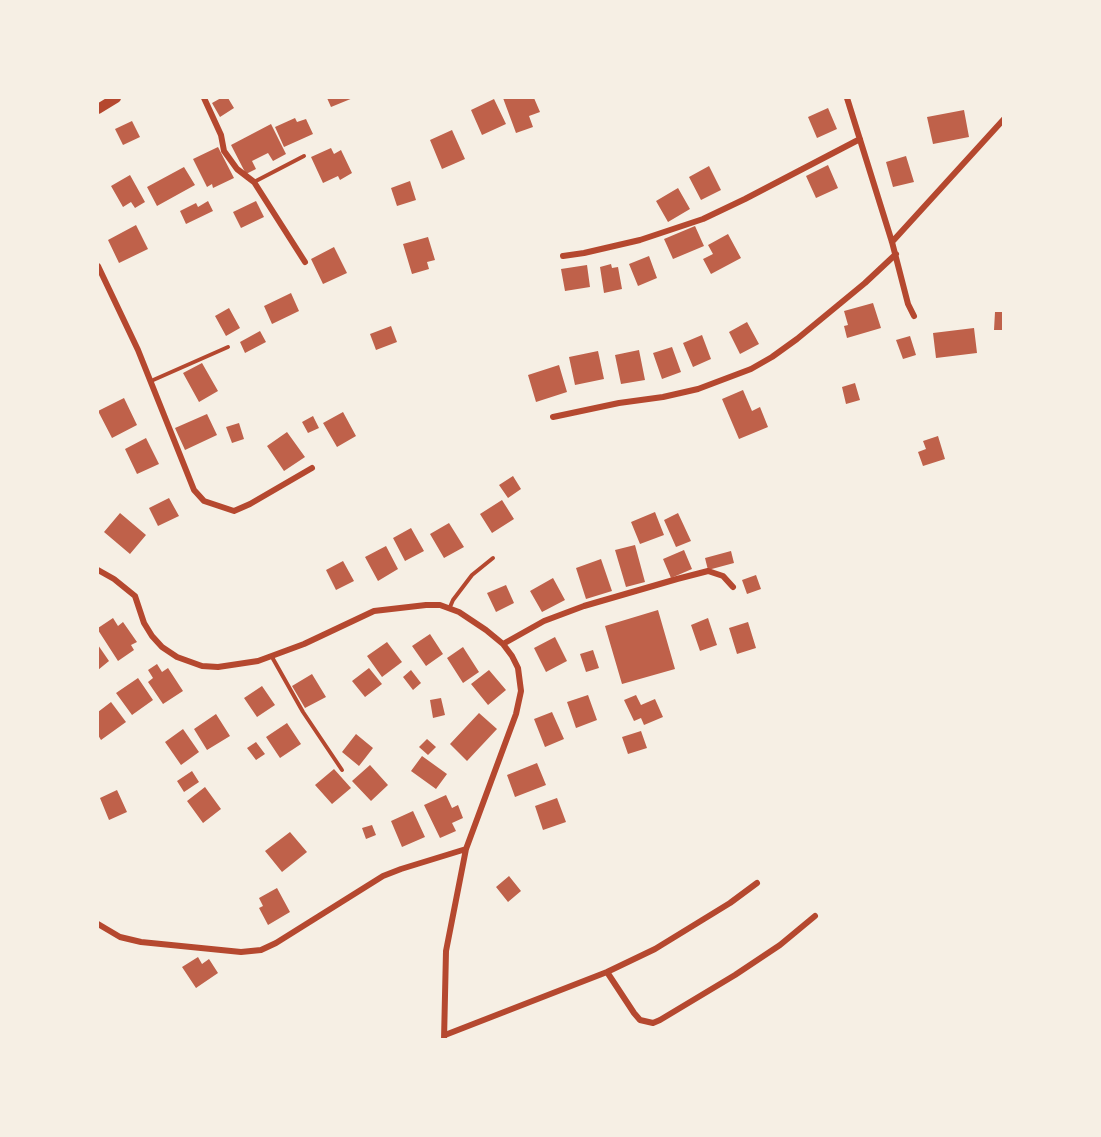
<!DOCTYPE html>
<style>
body{margin:0}
#map{position:relative;width:1101px;height:1137px;overflow:hidden;background:#f6efe4;font-family:"Open Sans",sans-serif}
canvas{display:block}
.frame{position:absolute;inset:0;border:99px solid #f6efe4;pointer-events:none}
</style>
<div id="map">
<canvas width="1101" height="1137"></canvas>
<div class="frame"></div>
</div>
<script>
const ctx = document.querySelector('canvas').getContext('2d');
ctx.lineJoin = 'round';
function fill(path, color) {
  ctx.fillStyle = color;
  ctx.fill(path, 'evenodd');
}
function toPath(rows) {
  const path = new Path2D();
  for (const r of rows) {
    path.moveTo(r[0], r[1]);
    for (let i = 2; i < r.length; i += 2) path.lineTo(r[i], r[i + 1]);
  }
  return path;
}
function trace(path, color, width, dash) {
  ctx.strokeStyle = color;
  ctx.lineWidth = width;
  ctx.lineCap = dash ? 'butt' : 'round';
  ctx.setLineDash(dash || []);
  ctx.stroke(path);
}
const building = toPath([
 [221,98,228,98,234,108,220,117,212,103],
 [327,98,353,98,331,107],
 [503,98,534,98,540,112,529,116,533,127,516,133],
 [494,99,506,124,482,135,471,110],
 [828,108,837,129,817,138,808,117],
 [964,110,969,137,933,144,927,117],
 [295,118,297,122,306,119,313,134,284,147,275,127],
 [132,121,140,137,123,145,115,129],
 [271,124,286,154,273,161,268,153,252,161,256,169,246,174,231,145],
 [452,130,465,159,442,169,430,140],
 [218,147,234,178,213,188,212,184,207,187,193,159],
 [331,148,334,154,341,150,352,173,340,180,338,176,323,183,311,157],
 [906,156,914,182,893,187,886,162],
 [828,165,838,188,816,198,806,176],
 [709,166,721,190,701,200,689,177],
 [184,167,195,185,157,206,147,187],
 [130,175,145,202,135,208,131,202,123,207,111,186],
 [410,181,416,200,397,206,391,188],
 [678,188,690,209,668,222,656,201],
 [208,201,213,211,186,224,180,211,196,203,198,207],
 [256,201,264,217,241,228,233,212],
 [136,225,148,249,119,263,108,240],
 [695,226,704,246,673,259,664,239],
 [728,234,741,258,711,274,703,259,713,254,708,245],
 [428,237,435,260,427,262,429,269,412,274,403,244],
 [334,247,347,273,323,284,311,259],
 [649,256,657,278,638,286,629,264],
 [611,264,612,268,618,267,622,289,604,293,600,267],
 [587,265,590,287,565,291,561,269],
 [291,293,299,311,272,324,264,306],
 [873,303,881,328,847,338,844,326,848,325,844,311],
 [229,308,240,328,226,336,215,316],
 [995,312,1004,312,1004,330,994,330],
 [747,322,759,344,740,354,729,332],
 [391,326,397,342,376,350,370,334],
 [974,328,977,353,936,358,933,333],
 [260,331,266,342,245,353,240,342],
 [702,335,711,359,693,367,683,343],
 [910,336,916,355,903,359,896,340],
 [672,347,681,372,662,379,653,353],
 [639,350,645,380,621,384,615,355],
 [598,351,604,379,575,385,569,357],
 [202,363,218,391,199,402,183,373],
 [559,365,567,392,536,402,528,375],
 [855,383,860,400,846,404,842,387],
 [743,390,752,411,760,407,768,427,739,439,722,399],
 [124,398,137,425,112,438,98,411],
 [343,412,356,436,337,447,323,423],
 [207,414,217,435,185,450,175,428],
 [313,416,319,428,308,433,302,422],
 [239,423,244,439,232,443,226,427],
 [287,432,305,457,284,471,267,446],
 [938,436,945,459,923,466,918,452,926,449,923,441],
 [146,438,159,464,137,474,125,449],
 [513,476,521,489,508,498,499,485],
 [169,498,179,516,158,526,149,508],
 [502,500,514,519,492,533,480,514],
 [655,512,664,535,640,544,631,522],
 [120,513,146,535,130,554,104,532],
 [678,513,691,541,676,547,664,520],
 [449,523,464,547,444,558,430,534],
 [411,528,424,551,405,561,393,538],
 [635,545,645,582,626,587,615,550],
 [386,546,398,569,378,581,365,557],
 [684,550,692,569,671,578,663,559],
 [731,551,734,563,708,570,705,558],
 [601,559,612,591,586,599,576,568],
 [343,561,354,581,336,590,326,570],
 [756,575,761,589,747,594,742,580],
 [553,578,565,600,542,612,530,591],
 [506,585,514,603,496,612,487,593],
 [658,610,675,669,622,684,605,626],
 [113,618,118,626,123,622,137,642,131,645,134,650,118,661,98,630,98,628],
 [708,618,717,645,700,651,691,625],
 [748,622,756,648,737,654,729,628],
 [430,634,443,654,426,666,412,646],
 [555,637,567,661,546,672,534,648],
 [387,642,402,662,382,677,367,656],
 [98,645,109,661,98,670],
 [463,647,479,672,463,683,447,658],
 [593,650,599,668,586,672,580,654],
 [157,664,162,672,168,668,183,691,163,704,148,682,153,678,148,670],
 [369,668,382,684,365,697,352,681],
 [411,670,421,683,413,690,403,677],
 [489,670,506,690,488,705,471,684],
 [312,674,326,697,305,708,292,686],
 [138,678,153,700,132,715,116,693],
 [262,686,275,705,257,717,244,698],
 [588,695,597,720,576,728,567,702],
 [636,695,641,705,655,699,663,717,644,725,641,718,634,721,624,700],
 [441,698,445,715,433,718,430,700],
 [111,702,126,722,101,740,98,735,98,712],
 [552,712,564,739,545,747,534,719],
 [479,713,497,729,467,761,450,744],
 [216,714,230,736,207,750,194,729],
 [287,723,301,744,280,758,266,737],
 [183,729,199,752,181,765,165,742],
 [641,731,647,748,628,754,622,737],
 [356,734,373,748,359,766,342,752],
 [427,739,436,747,428,755,419,747],
 [256,742,265,754,256,760,247,748],
 [422,756,447,774,436,789,411,771],
 [537,763,546,785,515,797,507,775],
 [370,765,388,785,371,801,352,781],
 [334,769,351,788,332,804,315,785],
 [192,771,199,782,184,792,177,781],
 [205,787,221,809,203,823,187,801],
 [117,790,127,812,109,820,100,798],
 [446,795,452,808,458,805,463,818,452,823,456,831,440,838,424,805],
 [557,798,566,822,543,830,535,806],
 [413,811,425,837,402,847,391,821],
 [372,825,376,835,366,839,362,828],
 [290,832,307,852,282,872,265,851],
 [509,876,521,891,508,902,496,887],
 [277,888,290,912,268,925,259,908,263,906,259,898],
 [198,957,202,964,209,959,218,973,196,988,182,967]
]);
const service = toPath([
 [254,182,304,156],
 [151,381,228,347],
 [450,607,453,600,472,575,493,558],
 [272,657,303,712,342,770]
]);
const minor = toPath([
 [204,98,221,135,224,151,237,169,254,182,305,262],
 [847,98,892,242,908,304,914,316],
 [892,242,1004,119],
 [563,256,584,253,640,240,703,219,745,199,860,139],
 [98,266,138,350,194,490,204,501,234,511,250,504,312,468],
 [553,417,619,403,663,397,698,389,751,369,772,357,797,339,865,283,896,254],
 [98,570,114,579,135,596,144,623,152,636,162,647,177,657,202,666,218,667,258,661,304,644,374,611,426,605,440,605,459,612,486,630,503,644,512,656,518,668,521,691,516,714,466,849,446,951,444,1040],
 [503,644,544,621,584,606,677,579,708,571,723,576,733,587],
 [98,924,120,937,141,942,241,952,261,950,276,943,383,876,401,869,466,849],
 [607,972,634,1013,640,1020,653,1023,660,1020,735,975,780,945,815,916],
 [445,1035,607,972,655,949,730,903,757,883]
]);
const tertiary = toPath([
 [98,109,116,98]
]);
fill(building, '#bf614a');
trace(service, '#b5482f', 4);
trace(minor, '#b5482f', 6);
trace(tertiary, '#b5482f', 10);
</script>
